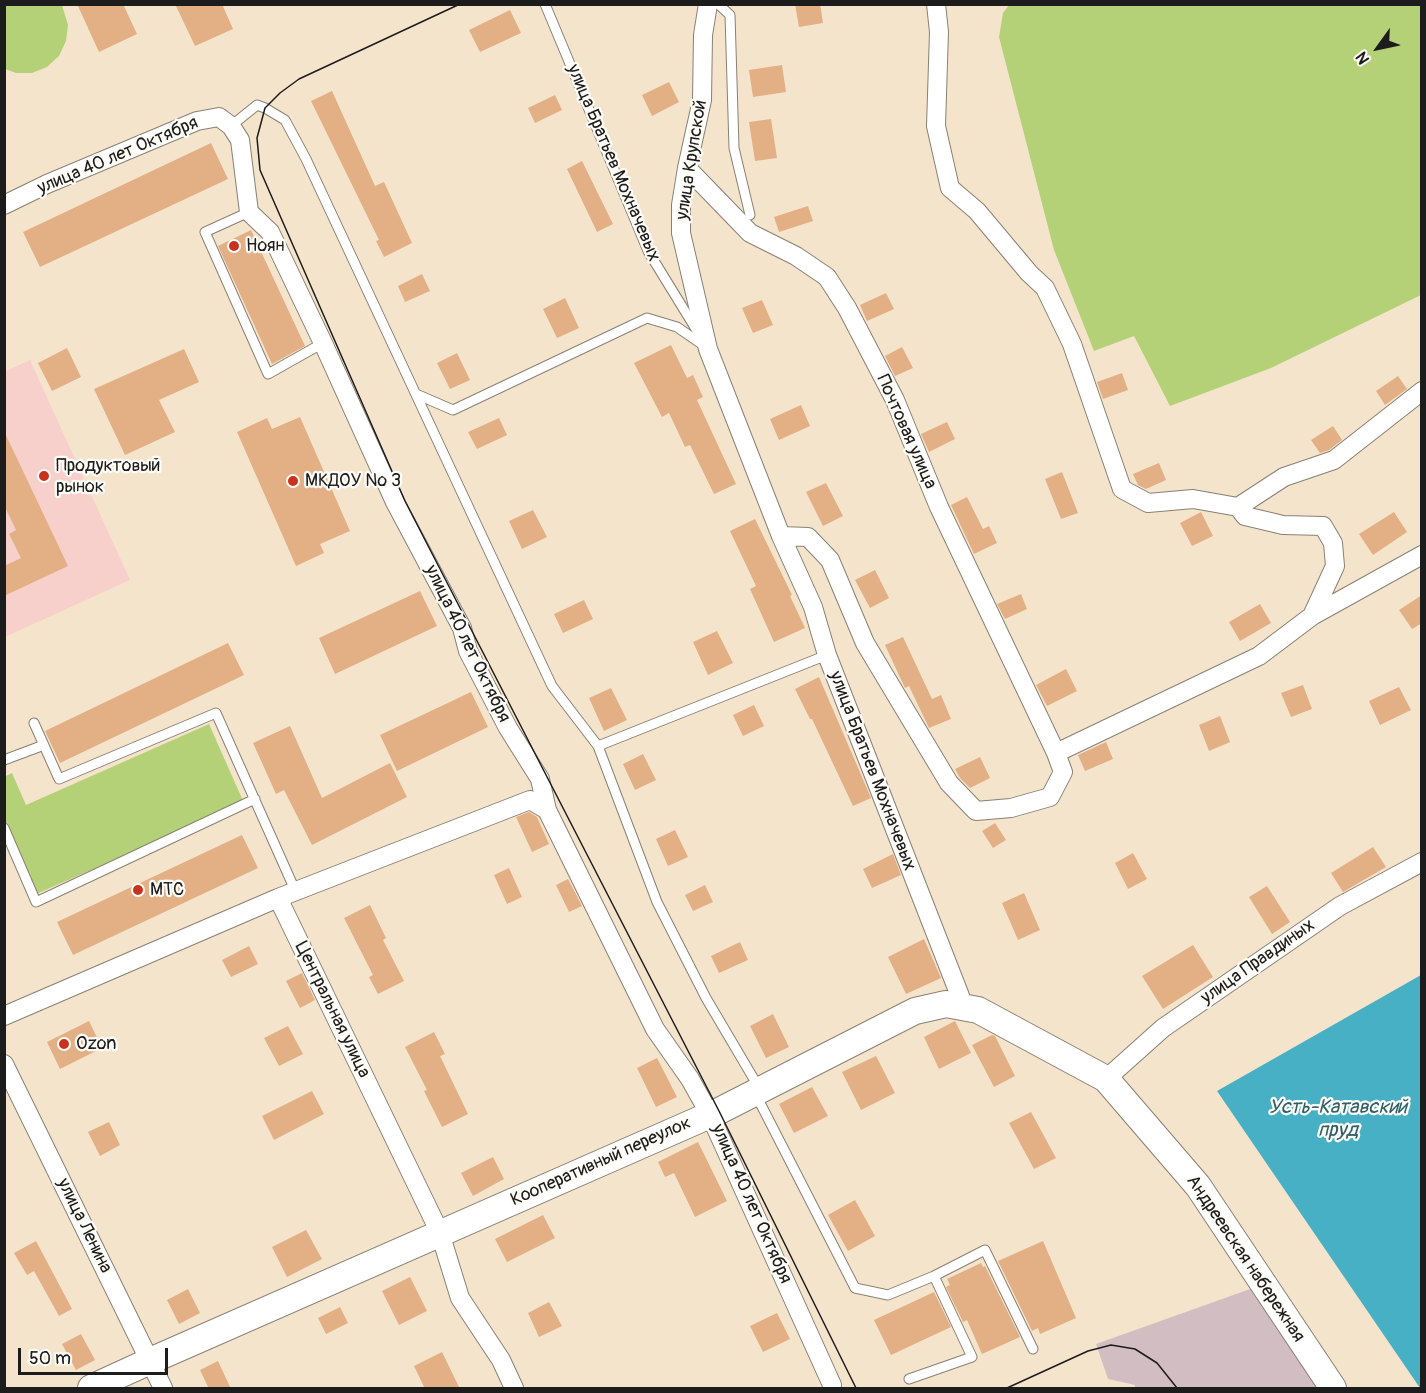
<!DOCTYPE html>
<meta charset="utf-8">
<style>
body{margin:0}
#map{position:relative;width:1426px;height:1393px;overflow:hidden;background:#f5e4cc;font-family:Pangolin,sans-serif}
canvas{display:block}
.frame{position:absolute;inset:0;border:6px solid #1c1c1c;pointer-events:none}
.north{position:absolute;left:1348px;top:18px;width:60px;height:60px;-webkit-text-stroke:4px #fdfcf7;paint-order:stroke;rotate:237deg;font-size:16px;font-weight:700;line-height:24px;text-align:center;color:#1c1c1c}
.north::after{content:'';display:block;margin:auto;width:21px;height:27px;background:#1c1c1c;clip-path:polygon(50% 0,100% 100%,50% 72%,0 100%)}
.scale{position:absolute;left:18px;top:1348px;width:150px;height:27px;box-sizing:border-box;border:3px solid #1c1c1c;border-top:0;padding-left:8px;font-size:18px;line-height:21px;white-space:nowrap;color:#1c1c1c;-webkit-text-stroke:4px #fdfcf7;paint-order:stroke}
</style>
<div id="map">
<canvas width="1426" height="1393"></canvas>
<div class="frame"></div>
<div class="north">N</div>
<div class="scale">50 m</div>
</div>
<script>
const ctx = document.querySelector('canvas').getContext('2d');
ctx.lineJoin = 'round';
function fill(path, color) {
  ctx.fillStyle = color;
  ctx.fill(path, 'evenodd');
}
function toPath(rows) {
  const path = new Path2D();
  for (const r of rows) {
    path.moveTo(r[0], r[1]);
    for (let i = 2; i < r.length; i += 2) path.lineTo(r[i], r[i + 1]);
  }
  return path;
}
function trace(path, color, width, dash) {
  ctx.strokeStyle = color;
  ctx.lineWidth = width;
  ctx.lineCap = dash ? 'butt' : 'round';
  ctx.setLineDash(dash || []);
  ctx.stroke(path);
}
function write(font, color, halo, rows, align = 'center') {
  ctx.font = font + ' Pangolin,sans-serif';
  ctx.lineWidth = 4.5;
  ctx.setLineDash([]);
  ctx.textBaseline = 'middle';
  ctx.strokeStyle = halo;
  ctx.fillStyle = color;
  for (const [text, x, y, turn = 0] of rows) {
    ctx.save();
    ctx.translate(x, y);
    ctx.rotate((+turn || 0) * Math.PI / 180);
    ctx.textAlign = isNaN(turn) ? turn : align;
    if (halo) ctx.strokeText(text, 0, 0);
    ctx.fillText(text, 0, 0);
    ctx.restore();
  }
}
const built = toPath([
 [30,360,130,580,5,637,4,372]
]);
const industrial = toPath([
 [1253,1288,1325,1388,1135,1388,1135,1385,1108,1379,1096,1344]
]);
const green = toPath([
 [5,4,62,5,68,25,66,41,59,56,47,67,32,73,16,73,5,69],
 [1009,5,1421,5,1421,295,1271,368,1170,406,1134,336,1094,351,1054,250,999,37,1003,13],
 [209,724,244,803,34,895,5,828,4,777,12,773,26,805]
]);
const water = toPath([
 [1421,975,1422,1388,1420,1388,1217,1091]
]);
const building = toPath([
 [77,4,123,4,137,34,99,52],
 [175,4,222,4,233,29,195,46],
 [795,4,820,4,823,23,799,27],
 [510,10,521,33,480,52,469,30],
 [782,65,786,92,753,97,749,70],
 [669,82,679,102,652,116,642,95],
 [332,91,375,186,384,182,412,243,384,257,376,241,379,240,311,101],
 [555,95,562,110,535,123,528,108],
 [771,119,777,158,755,161,749,122],
 [211,143,228,179,40,267,23,232],
 [582,161,613,224,597,232,567,169],
 [808,206,813,221,779,232,774,217],
 [251,230,305,346,272,364,218,246],
 [422,274,430,291,405,302,398,286],
 [886,293,894,309,867,321,860,305],
 [565,298,579,328,557,338,543,309],
 [762,300,773,325,753,333,742,308],
 [671,345,687,378,693,375,703,397,697,400,736,484,714,494,690,445,685,447,669,413,662,417,634,363],
 [902,347,913,368,895,376,885,356],
 [67,348,81,377,52,391,38,363],
 [184,349,199,382,159,400,175,432,125,455,94,389],
 [457,353,470,380,450,389,437,363],
 [1122,373,1128,390,1103,399,1097,382],
 [1398,376,1407,389,1385,405,1376,391],
 [801,405,810,426,779,440,770,419],
 [300,417,350,531,320,544,324,553,296,566,237,432,267,418,272,429],
 [499,418,507,435,477,449,468,432],
 [947,422,955,439,929,452,921,434],
 [1333,426,1342,440,1329,450,1320,453,1311,440],
 [4,431,68,566,4,596,4,566,21,558,9,534,16,530,4,505],
 [1159,463,1166,480,1146,489,1138,485,1133,474],
 [1062,472,1078,513,1061,519,1045,479],
 [826,483,843,516,823,526,806,492],
 [967,497,983,529,989,526,997,543,974,554,951,505],
 [533,510,547,537,522,549,509,521],
 [1201,512,1213,536,1192,546,1180,523],
 [1394,512,1407,532,1373,555,1359,534],
 [755,519,792,595,790,596,805,628,774,642,750,589,756,586,730,531],
 [875,570,889,598,870,608,855,580],
 [420,591,437,626,335,674,319,638],
 [1021,594,1027,609,1005,619,997,604],
 [1422,595,1422,623,1412,629,1399,610],
 [584,600,593,619,563,633,554,614],
 [1260,604,1271,623,1240,641,1229,622],
 [717,631,733,663,708,675,693,642],
 [903,637,932,699,941,695,951,719,929,728,909,686,905,688,885,645],
 [228,643,244,675,60,763,45,731],
 [1066,669,1077,691,1047,706,1036,685],
 [819,677,871,798,853,806,812,719,810,719,795,689],
 [1303,685,1312,709,1291,717,1281,693],
 [1399,687,1411,710,1380,725,1369,701],
 [611,688,627,720,604,731,589,698],
 [471,692,488,727,397,771,380,735],
 [754,705,764,726,743,736,733,715],
 [1220,716,1230,742,1209,751,1199,725],
 [290,726,322,798,390,763,407,797,312,845,284,790,276,794,253,743],
 [1106,742,1113,759,1085,771,1078,755],
 [643,754,656,780,635,790,623,764],
 [980,757,990,778,970,788,960,778,955,769],
 [529,812,537,817,549,844,532,852,516,817],
 [995,823,1006,840,993,848,982,831],
 [675,830,688,857,668,866,656,839],
 [242,835,258,868,73,955,57,922],
 [1373,847,1386,867,1343,892,1331,873],
 [1133,853,1147,879,1128,889,1115,863],
 [893,854,901,875,872,888,863,869],
 [509,868,522,897,507,904,494,875],
 [568,879,582,906,569,912,556,885],
 [705,885,713,902,693,911,685,895],
 [1267,886,1290,922,1272,934,1249,897],
 [1024,893,1040,930,1018,940,1002,903],
 [370,905,386,938,383,940,404,981,378,994,369,977,373,975,344,918],
 [924,939,941,978,906,994,888,957],
 [740,942,748,960,719,973,711,956],
 [1193,945,1213,977,1163,1009,1142,976],
 [249,946,258,964,231,977,222,960],
 [302,973,315,1000,300,1008,286,981],
 [773,1014,789,1047,766,1058,750,1026],
 [89,1021,102,1048,60,1069,47,1042],
 [955,1021,971,1053,939,1069,924,1037],
 [288,1026,303,1054,279,1066,264,1038],
 [434,1032,445,1054,440,1056,468,1114,442,1127,424,1091,427,1090,405,1047],
 [992,1035,995,1036,1015,1076,994,1087,972,1045],
 [876,1056,895,1093,861,1110,842,1072],
 [657,1058,677,1097,656,1107,637,1068],
 [812,1087,828,1116,794,1133,779,1104],
 [312,1091,324,1114,274,1140,262,1116],
 [1031,1112,1056,1158,1034,1169,1009,1123],
 [109,1122,120,1145,100,1156,88,1132],
 [698,1142,727,1201,695,1217,674,1173,665,1177,658,1162],
 [493,1157,504,1179,473,1196,461,1173],
 [855,1200,875,1236,848,1251,828,1215],
 [543,1215,555,1238,507,1262,495,1239],
 [306,1230,322,1259,287,1277,272,1247],
 [36,1241,72,1309,59,1316,34,1271,27,1275,14,1253],
 [1043,1241,1076,1318,1040,1334,1038,1328,1032,1331,998,1261],
 [981,1263,983,1267,985,1266,1020,1337,982,1354,967,1320,963,1322,946,1287,950,1285,947,1279],
 [410,1277,427,1311,399,1325,382,1291],
 [188,1289,200,1313,179,1324,167,1300],
 [934,1292,951,1327,891,1355,874,1320],
 [549,1302,562,1326,539,1337,528,1313],
 [340,1307,348,1323,326,1334,318,1318],
 [777,1313,790,1339,763,1352,750,1326],
 [81,1334,95,1360,76,1370,62,1344],
 [442,1352,460,1389,425,1389,414,1366],
 [218,1361,231,1389,209,1389,200,1370]
]);
const lane = toPath([
 [545,4,648,251,699,334],
 [718,4,730,15,734,148,750,215],
 [231,126,257,105,265,108,285,120,306,159,552,686,598,746,657,902,706,998,755,1081,763,1086],
 [249,212,205,232,268,374,323,343],
 [416,394,453,410,647,318,677,327,706,347],
 [34,723,59,779,216,713,295,890],
 [598,746,827,655],
 [4,760,44,745],
 [4,828,36,902,255,799],
 [756,1095,855,1288,888,1295,934,1276,972,1357,909,1379],
 [934,1276,985,1250,1033,1349]
]);
const street = toPath([
 [708,4,703,35,702,100,687,168,681,205,681,233,708,349,781,536,808,537,830,560,865,643,949,783,976,811,1011,808,1050,797,1063,772,1056,753,1259,656,1312,616,1422,555],
 [936,4,939,32,936,126,950,188,977,211,1029,273,1045,288,1072,344,1122,489,1148,503,1193,499,1238,507,1245,516,1283,525,1323,526,1333,543,1335,566,1312,616],
 [687,168,750,233,796,256,827,277,847,308,895,400,939,507,1056,753],
 [4,205,47,184,197,121,219,117,231,126,240,140,249,212,270,232,323,343,395,502,462,628,468,651,508,728,540,779,547,810,655,1029,690,1079,710,1115,832,1385],
 [1238,507,1284,477,1334,460,1422,391],
 [781,536,813,607,827,655,960,996,960,1006],
 [278,898,530,800,547,810],
 [4,1016,278,898,440,1233,460,1298,501,1360,514,1388],
 [4,1064,163,1388],
 [1106,1079,1163,1028,1340,906,1422,862]
]);
const secondary = toPath([
 [91,1388,150,1361,719,1111,915,1011,946,1004,978,1010,1106,1079,1198,1186,1333,1388]
]);
const tram = toPath([
 [460,4,299,79,280,93,265,108,257,138,260,170,405,501,719,1111,856,1388],
 [1007,1388,1088,1351,1111,1345,1135,1349,1157,1363,1177,1388]
]);
const markers = [
 [234,246,6,"#c8321e"],
 [44,476,6,"#c8321e"],
 [293,481,6,"#c8321e"],
 [138,890,6,"#c8321e"],
 [64,1044,6,"#c8321e"]
];
const streetNames = [
 ["улица 40 лет Октября",118,156,-23],
 ["улица Крупской",692,160,-81],
 ["улица Братьев Мохначевых",613,163,67],
 ["Почтовая улица",906,432,66],
 ["улица 40 лет Октября",467,644,64],
 ["улица Братьев Мохначевых",872,771,69],
 ["улица Правдиных",1258,962,-35],
 ["Центральная улица",332,1010,64],
 ["Кооперативный переулок",601,1162,-24],
 ["улица 40 лет Октября",751,1204,66],
 ["улица Ленина",84,1226,64],
 ["Андреевская набережная",1245,1259,56]
];
const poiNames = [
 ["Ноян",246,246],
 ["Продуктовый",56,466],
 ["рынок",56,487],
 ["МКДОУ № 3",305,481],
 ["МТС",150,890],
 ["Ozon",76,1044]
];
const waterNames = [
 ["Усть-Катавский",1338,1108],
 ["пруд",1338,1131]
];
fill(built, '#f7d0cb');
fill(industrial, '#d2bec2');
fill(green, '#b4d178');
fill(water, '#47b0c5');
fill(building, '#e3af85');
trace(lane, '#888074', 11);
trace(street, '#888074', 20);
trace(secondary, '#888074', 28);
trace(lane, '#fff', 9);
trace(street, '#fff', 18);
trace(secondary, '#fff', 26);
trace(tram, '#1c1c1c', 1.5);
for (const [x, y, r, color] of markers) {
  const dot = new Path2D();
  dot.arc(x, y, r, 0, 2 * Math.PI);
  ctx.fillStyle = color;
  ctx.fill(dot);
  trace(dot, '#fdfcf7', 2);
}
write('18px', '#1c1c1c', '#fdfcf7', streetNames);
write('18px', '#1c1c1c', '#fdfcf7', poiNames, 'left');
write('italic 20px', '#2f5f68', '#fdfcf7', waterNames);
</script>
